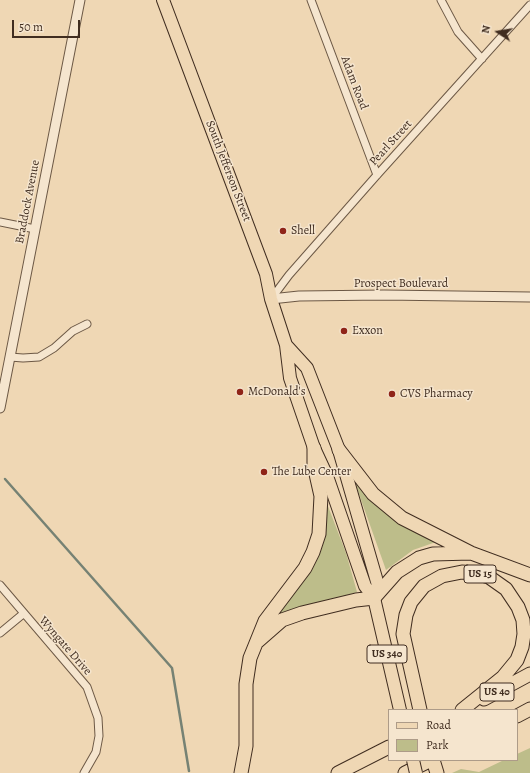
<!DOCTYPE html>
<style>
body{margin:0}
#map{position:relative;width:530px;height:773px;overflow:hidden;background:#efd7b4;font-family:Alegreya,serif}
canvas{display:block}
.legend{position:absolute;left:388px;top:709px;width:130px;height:52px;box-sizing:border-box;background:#f5e5ce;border:1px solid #ad9b88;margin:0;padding:5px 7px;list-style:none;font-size:12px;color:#402d20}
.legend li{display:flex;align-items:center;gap:8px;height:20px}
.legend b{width:20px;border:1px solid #ad9b88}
.north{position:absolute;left:478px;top:12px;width:40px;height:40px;-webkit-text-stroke:3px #f5e5ce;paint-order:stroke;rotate:282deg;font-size:11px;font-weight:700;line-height:16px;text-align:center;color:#402d20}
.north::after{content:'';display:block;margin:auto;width:14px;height:18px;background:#402d20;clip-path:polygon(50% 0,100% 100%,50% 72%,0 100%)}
.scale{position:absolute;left:12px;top:20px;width:68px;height:18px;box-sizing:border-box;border:2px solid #402d20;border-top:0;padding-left:5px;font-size:12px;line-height:14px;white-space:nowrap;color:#402d20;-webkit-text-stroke:3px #f5e5ce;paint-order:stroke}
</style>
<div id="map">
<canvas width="530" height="773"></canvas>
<ul class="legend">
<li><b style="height:5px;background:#efd7b4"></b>Road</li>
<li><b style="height:11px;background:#bdbd8a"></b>Park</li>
</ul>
<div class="north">N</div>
<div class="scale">50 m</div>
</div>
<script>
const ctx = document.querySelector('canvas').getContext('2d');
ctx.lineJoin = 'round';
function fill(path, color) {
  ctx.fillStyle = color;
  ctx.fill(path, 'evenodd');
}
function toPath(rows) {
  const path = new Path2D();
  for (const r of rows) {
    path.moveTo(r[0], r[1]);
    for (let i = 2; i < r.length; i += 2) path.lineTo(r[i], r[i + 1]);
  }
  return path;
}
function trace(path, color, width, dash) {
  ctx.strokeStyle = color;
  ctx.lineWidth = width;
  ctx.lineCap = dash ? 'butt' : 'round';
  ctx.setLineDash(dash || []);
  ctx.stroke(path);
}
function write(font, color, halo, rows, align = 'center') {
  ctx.font = font + ' Alegreya,serif';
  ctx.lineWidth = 3;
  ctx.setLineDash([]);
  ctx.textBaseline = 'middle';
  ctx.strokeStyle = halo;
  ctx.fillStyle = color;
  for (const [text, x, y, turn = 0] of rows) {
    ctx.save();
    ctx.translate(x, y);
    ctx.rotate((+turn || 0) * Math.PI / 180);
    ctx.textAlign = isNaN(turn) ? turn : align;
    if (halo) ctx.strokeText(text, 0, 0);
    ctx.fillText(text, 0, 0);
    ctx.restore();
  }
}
const green = toPath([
 [354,480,436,542,413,550,386,570],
 [326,501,346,553,357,592,270,621,290,597],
 [530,748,530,773,452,773,461,769,479,772,504,760,517,760,517,754]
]);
const stream = toPath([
 [5,479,172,668,189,771]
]);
const minor = toPath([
 [311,0,377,175],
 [441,0,458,32,482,59],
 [0,222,35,229],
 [271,299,289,275,377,175,530,5],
 [10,357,23,358,39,357,54,348,73,331,87,324],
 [0,585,87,687,98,718,99,736,96,752,84,773],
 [0,633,23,614]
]);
const tertiary = toPath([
 [271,299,299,296,384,295,530,297],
 [0,408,80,0]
]);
const primary = toPath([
 [163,0,266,274,271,299,286,345,290,378,314,448,327,476,365,586,374,598,400,710],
 [286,345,307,368,339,450,378,585,374,598]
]);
const motorway = toPath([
 [339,450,373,494,402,518,471,553,530,575],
 [258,641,282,620,302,613,356,600,374,598,397,572,419,558,433,554,471,553],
 [484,699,530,674],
 [420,710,403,634,406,615,411,602,424,586,442,576,462,572,476,573,489,577,506,589,518,607,523,620,524,634,522,647,517,660,503,677,462,710],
 [517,716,530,709],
 [433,760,437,773],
 [241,773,246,746,246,684,250,658,265,621,305,568,313,552,319,534,321,496,314,465,314,448],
 [338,773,389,747],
 [405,773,431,760]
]);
const primaryBridge = toPath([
 [413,760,416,773]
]);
const markers = [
 [283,231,4,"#8f2418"],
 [344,331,4,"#8f2418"],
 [240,392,4,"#8f2418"],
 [392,394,4,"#8f2418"],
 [264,472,4,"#8f2418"]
];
const shields = [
 [480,574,32],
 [387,654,40],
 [497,692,34]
];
const shieldNames = [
 ["US 15",480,574],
 ["US 340",387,654],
 ["US 40",497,692]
];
const streetNames = [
 ["Adam Road",354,83,69],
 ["Pearl Street",391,143,-48],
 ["South Jefferson Street",228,171,69],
 ["Braddock Avenue",28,202,-79],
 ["Prospect Boulevard",401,284],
 ["Wyngate Drive",65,646,49]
];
const poiNames = [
 ["Shell",291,231],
 ["Exxon",352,331],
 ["McDonald's",248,392],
 ["CVS Pharmacy",400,394],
 ["The Lube Center",272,472]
];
fill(green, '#bdbd8a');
trace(stream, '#768274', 2.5);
trace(minor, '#6c5845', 9);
trace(tertiary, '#6c5845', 11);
trace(primary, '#402d20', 14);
trace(motorway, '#402d20', 15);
trace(minor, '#f5e5ce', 7);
trace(tertiary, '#f5e5ce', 9);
trace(primary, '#efd7b4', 12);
trace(motorway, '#efd7b4', 13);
trace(primaryBridge, '#402d20', 14, []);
trace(primaryBridge, '#efd7b4', 12);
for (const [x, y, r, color] of markers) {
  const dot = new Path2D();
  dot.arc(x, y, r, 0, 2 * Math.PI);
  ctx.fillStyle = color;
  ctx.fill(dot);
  trace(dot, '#f5e5ce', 1.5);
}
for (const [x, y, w] of shields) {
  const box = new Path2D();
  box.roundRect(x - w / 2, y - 9, w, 18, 3);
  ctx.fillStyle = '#f5e5ce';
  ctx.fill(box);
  trace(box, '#402d20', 1);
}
write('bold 11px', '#402d20', null, shieldNames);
write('12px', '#402d20', '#f5e5ce', streetNames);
write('12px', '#402d20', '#f5e5ce', poiNames, 'left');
</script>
